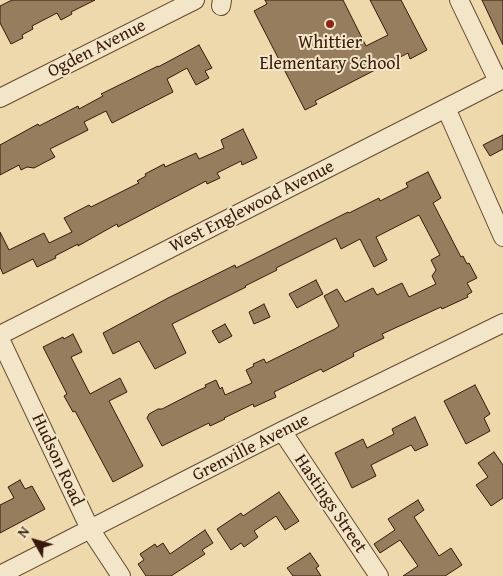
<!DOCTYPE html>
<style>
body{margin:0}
#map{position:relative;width:503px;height:576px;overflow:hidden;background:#edd9ab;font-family:"Gentium Book Plus",serif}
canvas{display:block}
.north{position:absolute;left:10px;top:516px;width:50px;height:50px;-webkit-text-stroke:4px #f3e6c8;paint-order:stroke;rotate:308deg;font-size:14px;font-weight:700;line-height:20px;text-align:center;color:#38190a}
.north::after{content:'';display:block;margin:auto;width:18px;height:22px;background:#38190a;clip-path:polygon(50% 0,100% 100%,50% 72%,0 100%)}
</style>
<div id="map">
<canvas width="503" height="576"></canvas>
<div class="north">N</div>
</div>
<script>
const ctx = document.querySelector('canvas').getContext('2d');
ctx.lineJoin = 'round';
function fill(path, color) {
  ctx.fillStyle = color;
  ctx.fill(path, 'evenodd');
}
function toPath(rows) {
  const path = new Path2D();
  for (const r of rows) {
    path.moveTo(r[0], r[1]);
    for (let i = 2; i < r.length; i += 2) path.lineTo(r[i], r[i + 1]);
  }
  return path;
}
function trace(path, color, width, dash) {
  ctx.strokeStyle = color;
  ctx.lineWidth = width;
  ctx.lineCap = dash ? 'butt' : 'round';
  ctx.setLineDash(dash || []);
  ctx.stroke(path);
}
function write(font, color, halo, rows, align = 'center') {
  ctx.font = font + ' "Gentium Book Plus",serif';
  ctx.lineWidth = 4;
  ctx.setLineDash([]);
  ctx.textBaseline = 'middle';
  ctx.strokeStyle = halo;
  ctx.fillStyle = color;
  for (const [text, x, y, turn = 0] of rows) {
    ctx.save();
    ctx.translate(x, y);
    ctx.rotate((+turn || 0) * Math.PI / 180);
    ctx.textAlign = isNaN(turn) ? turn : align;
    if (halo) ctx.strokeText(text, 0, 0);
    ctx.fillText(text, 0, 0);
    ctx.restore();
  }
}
const building = toPath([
 [12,0,95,0,71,12,72,14,61,20,57,13,32,26,33,29,22,35,23,38,11,44,0,23,0,6,12,0],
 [265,0,343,0,366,46,388,35,370,0,401,0,427,50,410,59,408,53,315,101,317,104,305,110,254,11,267,4,265,0],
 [482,0,503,0,503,45,482,0],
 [199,45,212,68,205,71,209,78,196,85,187,68,167,79,173,92,112,123,106,111,84,122,88,130,50,149,55,157,34,168,27,167,21,170,19,165,0,175,0,145,38,124,39,126,78,106,79,109,103,96,101,94,158,66,158,67,199,45],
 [243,129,257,158,242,165,241,161,217,173,220,178,207,184,206,181,118,227,117,224,78,246,78,244,55,256,56,258,37,267,33,259,3,274,0,267,0,232,9,250,44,233,49,243,72,232,64,218,89,205,91,207,139,183,137,181,146,176,145,174,164,164,165,167,196,153,199,159,224,148,221,140,243,129],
 [503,135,503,149,490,156,483,145,503,135],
 [428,172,441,198,433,203,461,257,463,256,467,264,469,263,477,278,467,283,472,292,467,295,468,297,442,309,441,307,382,334,384,338,353,353,354,356,323,372,321,369,274,392,276,397,254,407,253,404,224,418,225,419,210,426,209,423,162,446,147,418,149,414,158,409,162,409,197,391,206,387,205,385,216,380,220,389,222,387,225,395,252,383,246,370,254,366,253,364,264,359,266,363,335,329,339,326,324,296,337,289,345,302,373,288,377,295,402,283,409,297,436,284,432,276,436,270,431,260,440,255,419,215,376,237,387,260,374,267,360,239,341,249,336,238,276,268,277,270,245,286,246,287,172,324,186,353,155,369,139,341,113,354,103,333,168,298,235,265,236,268,348,212,349,213,379,198,380,201,408,187,406,183,428,172],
 [316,280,323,294,297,308,289,294,316,280],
 [264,304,270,317,254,324,249,312,264,304],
 [225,324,232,336,219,343,212,331,225,324],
 [73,334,82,352,71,357,90,394,120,378,127,392,109,401,143,466,113,482,75,411,73,412,64,396,67,394,43,347,63,337,64,339,73,334],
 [475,385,490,414,484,418,490,431,466,444,444,401,475,385],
 [415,417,428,445,415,451,411,445,371,465,376,476,352,488,335,453,363,439,367,448,394,434,392,429,415,417],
 [494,452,503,465,503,498,491,506,476,485,488,477,478,463,494,452],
 [20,480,25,489,32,486,45,509,0,533,0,505,14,498,8,487,20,480],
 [279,492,299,521,285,530,276,516,254,531,258,537,244,547,241,543,231,550,217,529,241,513,243,516,279,492],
 [418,500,424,510,414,517,439,556,451,548,462,565,445,576,403,576,418,566,400,540,380,553,374,544,395,530,388,519,418,500],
 [205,530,213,543,202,550,205,554,171,576,146,576,138,564,144,560,140,554,155,544,157,547,163,543,170,554,205,530],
 [310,553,319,566,316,568,321,576,293,576,287,568,310,553]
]);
const minor = toPath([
 [459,0,498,81],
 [221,6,222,0],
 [0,98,195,0],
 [446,108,503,237],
 [0,335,503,79],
 [0,339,90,529,121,576],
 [282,431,379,576],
 [0,575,282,431,503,323]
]);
const markers = [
 [330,24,5,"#8f2418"]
];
const poiNames = [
 ["Whittier",330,43],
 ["Elementary School",330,64]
];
const streetNames = [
 ["Ogden Avenue",97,49,-27],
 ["West Englewood Avenue",252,207,-27],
 ["Grenville Avenue",251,448,-27],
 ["Hudson Road",57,460,65],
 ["Hastings Street",330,504,56]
];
fill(building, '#967d5e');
trace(building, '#38190a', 1);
trace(minor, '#654932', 20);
trace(minor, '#f3e6c8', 18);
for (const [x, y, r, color] of markers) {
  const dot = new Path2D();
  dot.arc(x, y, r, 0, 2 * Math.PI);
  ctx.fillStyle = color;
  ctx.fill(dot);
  trace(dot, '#f3e6c8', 2);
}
write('18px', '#38190a', '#f3e6c8', poiNames);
write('18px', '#38190a', '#f3e6c8', streetNames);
</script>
